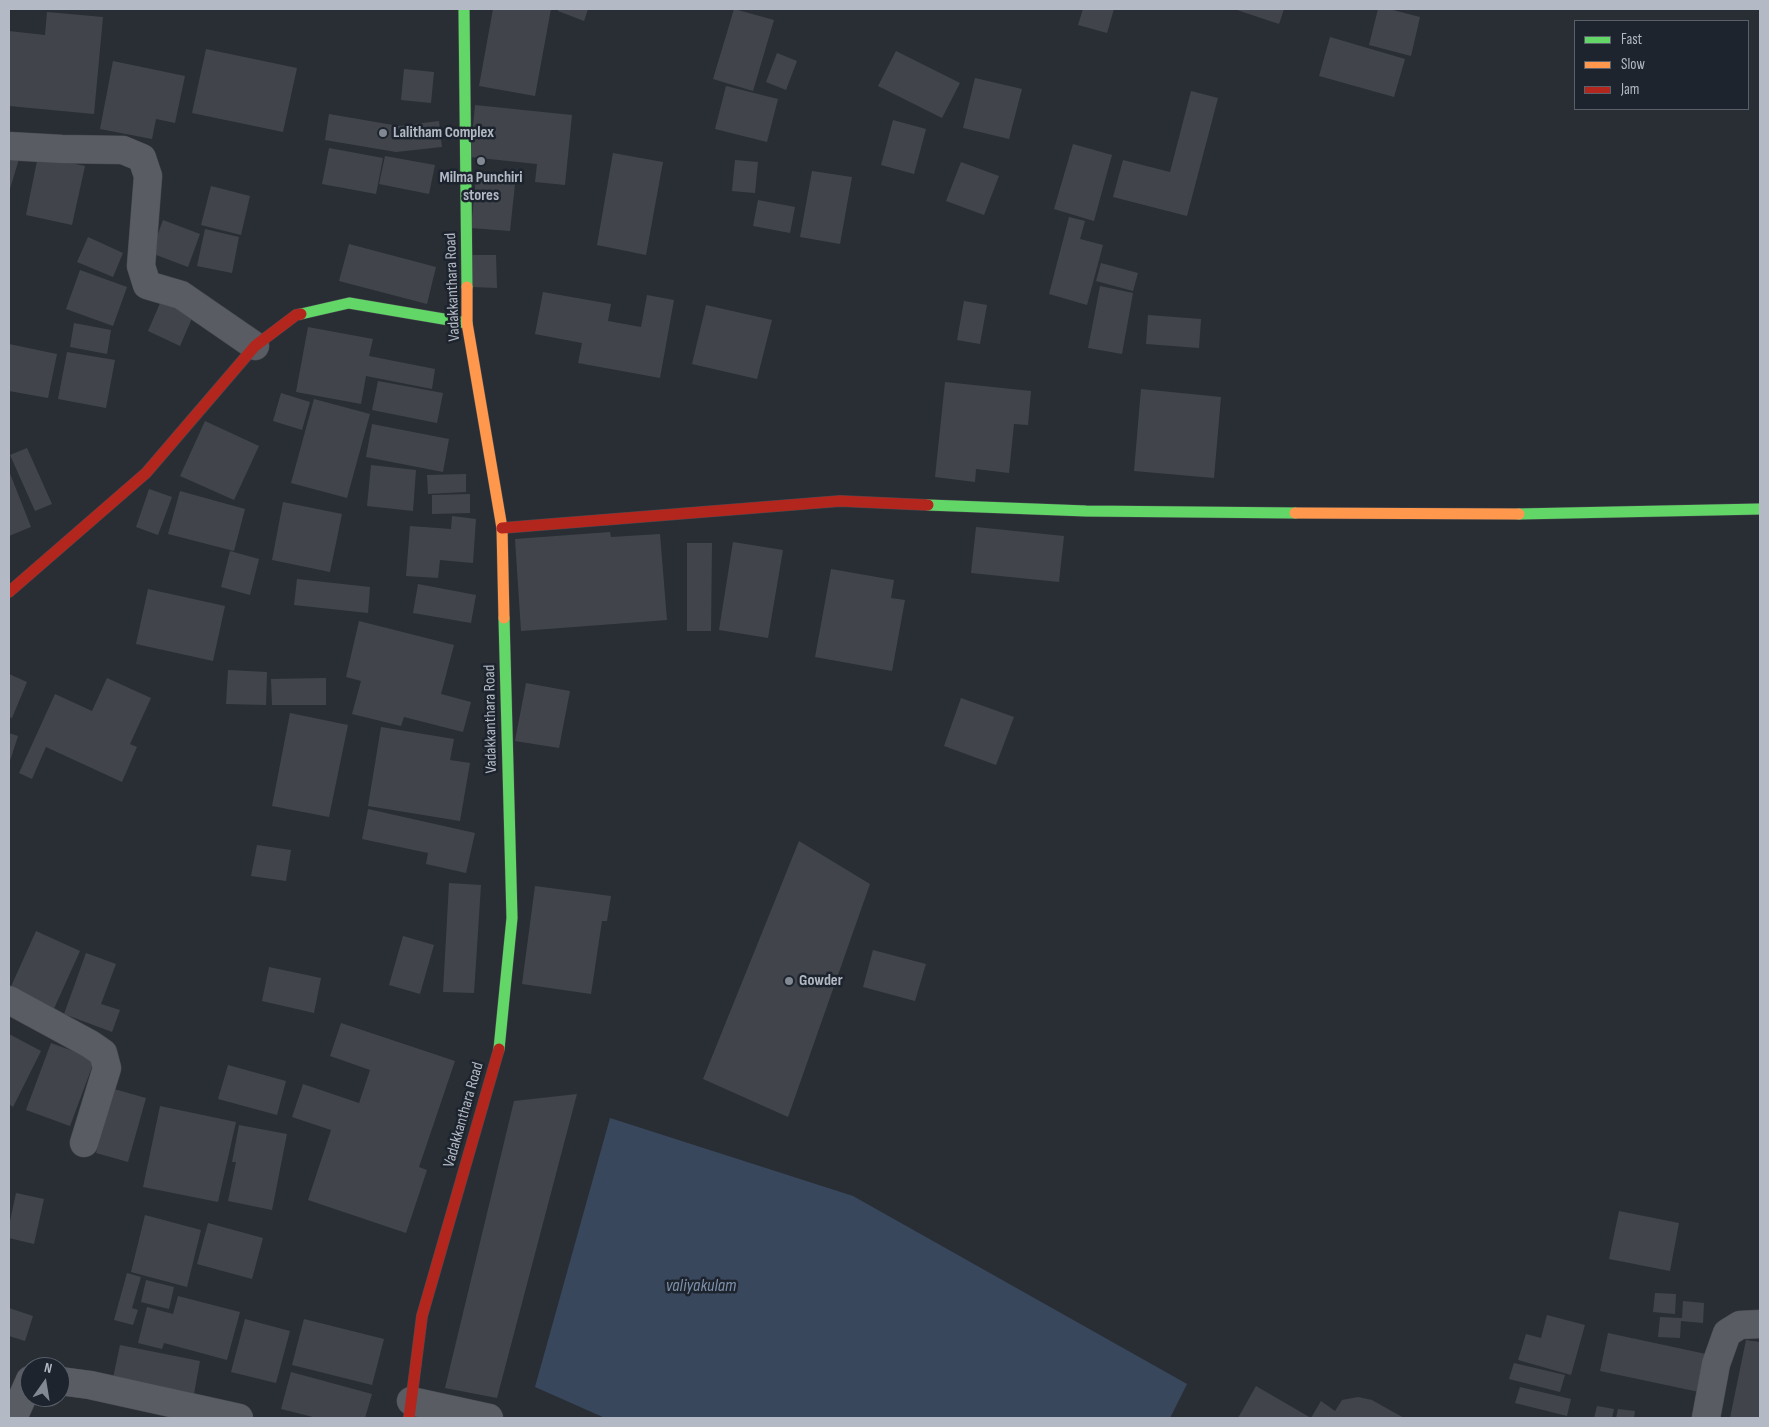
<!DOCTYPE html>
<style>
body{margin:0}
#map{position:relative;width:1769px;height:1427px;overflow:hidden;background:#292e34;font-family:"Sofia Sans Condensed",sans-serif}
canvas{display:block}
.frame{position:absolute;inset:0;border:10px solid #b3bac5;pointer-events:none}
.legend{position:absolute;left:1574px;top:20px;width:175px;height:90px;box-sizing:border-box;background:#1d242e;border:1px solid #59606a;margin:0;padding:6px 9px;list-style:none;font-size:15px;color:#b3bac5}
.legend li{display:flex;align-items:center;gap:10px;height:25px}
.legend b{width:25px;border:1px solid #59606a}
.north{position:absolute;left:20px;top:1357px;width:50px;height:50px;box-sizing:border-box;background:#1d242e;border:1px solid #59606a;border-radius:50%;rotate:13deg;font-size:14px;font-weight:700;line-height:20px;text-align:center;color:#b3bac5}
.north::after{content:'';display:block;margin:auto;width:18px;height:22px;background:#838992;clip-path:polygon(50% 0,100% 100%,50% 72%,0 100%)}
</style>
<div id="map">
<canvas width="1769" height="1427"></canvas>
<div class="frame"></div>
<ul class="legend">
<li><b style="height:6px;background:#63d668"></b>Fast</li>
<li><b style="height:6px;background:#ff974d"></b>Slow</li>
<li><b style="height:6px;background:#b3261e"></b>Jam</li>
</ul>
<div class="north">N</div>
</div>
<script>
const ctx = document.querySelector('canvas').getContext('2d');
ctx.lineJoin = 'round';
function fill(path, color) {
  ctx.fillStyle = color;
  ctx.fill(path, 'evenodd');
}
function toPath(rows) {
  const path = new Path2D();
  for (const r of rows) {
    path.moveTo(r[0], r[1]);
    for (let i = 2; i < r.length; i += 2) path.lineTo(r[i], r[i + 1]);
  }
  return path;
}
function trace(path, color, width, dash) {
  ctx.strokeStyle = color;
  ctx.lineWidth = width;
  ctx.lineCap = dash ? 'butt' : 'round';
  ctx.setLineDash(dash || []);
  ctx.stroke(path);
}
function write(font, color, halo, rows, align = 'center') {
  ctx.font = font + ' "Sofia Sans Condensed",sans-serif';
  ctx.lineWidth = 5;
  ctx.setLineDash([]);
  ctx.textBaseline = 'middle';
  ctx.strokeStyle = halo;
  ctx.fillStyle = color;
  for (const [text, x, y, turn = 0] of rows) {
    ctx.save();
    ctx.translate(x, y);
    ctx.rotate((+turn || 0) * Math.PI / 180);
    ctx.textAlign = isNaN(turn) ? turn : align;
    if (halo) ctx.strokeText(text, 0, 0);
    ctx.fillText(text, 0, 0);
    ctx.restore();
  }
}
const water = toPath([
 [610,1118,853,1196,1187,1384,1170,1418,605,1418,535,1387]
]);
const building = toPath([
 [493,9,551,9,535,96,479,86],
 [559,9,588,9,584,21,558,11],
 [734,9,774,20,753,91,713,79],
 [1083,9,1114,9,1107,33,1078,25],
 [1234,9,1284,9,1279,24],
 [1378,9,1389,9,1420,17,1411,56,1369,45],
 [47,12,103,17,94,114,9,106,9,31,45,35],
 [1330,37,1405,59,1394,97,1319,76],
 [206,49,297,68,283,132,192,113],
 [896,51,960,83,942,118,878,86],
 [777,53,797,61,786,90,766,82],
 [113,61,185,76,175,123,156,119,152,139,100,129],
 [404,69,434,72,431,103,401,100],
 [975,78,1022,89,1009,139,963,128],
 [726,86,778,99,767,142,715,129],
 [1191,91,1218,98,1187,216,1113,197,1123,160,1170,172],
 [475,105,572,115,565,185,535,182,537,164,470,157],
 [329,114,399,126,439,121,442,147,396,152,325,140],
 [893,120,926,129,914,174,881,165],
 [1073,144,1112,155,1094,221,1054,209],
 [329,148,383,158,376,194,322,184],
 [613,153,663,162,646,255,597,245],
 [38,156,85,166,72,225,26,215],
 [385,156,435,165,429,194,379,184],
 [9,157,19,159,9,192],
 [735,160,758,162,755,193,732,191],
 [961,162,999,176,984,215,946,201],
 [812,171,852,177,840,244,800,237],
 [476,179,515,184,510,231,471,228],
 [211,186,250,196,241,235,201,225],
 [758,200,795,207,790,233,753,226],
 [1069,217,1085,221,1080,239,1103,245,1087,305,1049,294],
 [163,220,200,234,188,267,151,253],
 [205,229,239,237,232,273,197,266],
 [88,237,123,253,113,277,77,262],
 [349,244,436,267,427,304,339,281],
 [472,255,496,255,497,288,472,287],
 [1101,263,1138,273,1133,291,1096,281],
 [80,270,127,287,113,326,66,309],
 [1100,286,1133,293,1122,354,1088,348],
 [543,292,611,304,608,321,641,327,647,295,674,300,660,378,578,363,582,343,535,334],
 [164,294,196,309,180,346,148,331],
 [964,301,987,305,980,344,957,340],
 [706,305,772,320,757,379,692,364],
 [1148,315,1201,319,1199,348,1146,344],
 [74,323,111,330,107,354,70,347],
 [308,327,373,339,369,356,435,369,432,389,366,376,361,404,296,392],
 [9,344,57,354,48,398,9,391],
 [67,352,115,360,106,408,58,399],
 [378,381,443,393,437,423,372,410],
 [945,382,1031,391,1028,425,1014,424,1009,473,976,469,975,482,935,477],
 [1141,389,1221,397,1214,478,1134,471],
 [281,393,310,402,302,430,273,421],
 [314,399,370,414,347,498,291,483],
 [205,421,259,446,234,500,180,476],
 [372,424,449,439,443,472,366,457],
 [27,448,52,504,35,511,10,455],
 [371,465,416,470,413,511,367,506],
 [9,471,31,527,9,536],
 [466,474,466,492,428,494,427,475],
 [149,489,172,497,158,535,136,527],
 [180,491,245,509,234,551,168,534],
 [470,494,470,513,432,514,432,495],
 [283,502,342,514,330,572,272,560],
 [452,516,476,519,473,563,440,560,438,578,406,576,410,526,451,529],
 [976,527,1064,536,1059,582,971,573],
 [610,532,611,537,660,534,667,620,521,631,515,539],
 [733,542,783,550,768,638,719,630],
 [687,543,712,543,711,631,687,631],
 [230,551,259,559,250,595,221,587],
 [831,569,894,580,891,598,905,600,892,671,815,657],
 [297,579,370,587,368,613,294,605],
 [418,584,476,595,471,623,413,613],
 [148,589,225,606,213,661,136,644],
 [359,621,454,645,441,694,471,702,463,732,404,717,401,726,352,714,361,681,346,677],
 [228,670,267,672,266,705,226,704],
 [9,674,27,682,12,718,9,717],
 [107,678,151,698,130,744,137,747,122,782,46,747,32,779,19,773,55,694,92,711],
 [326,678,326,705,272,705,271,679],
 [526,683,570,691,559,748,515,741],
 [961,698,1014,717,996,765,944,746],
 [290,713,348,725,329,817,272,806],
 [381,727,454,739,450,760,470,763,460,821,368,806],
 [9,733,18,736,9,764],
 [368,809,475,833,466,873,426,864,428,853,362,839],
 [799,841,870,884,788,1117,703,1079],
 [257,845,291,850,286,881,251,876],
 [449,883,481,885,474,993,443,992],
 [535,886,611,896,607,921,602,921,591,994,522,984],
 [36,931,80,951,52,1013,9,991],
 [403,936,434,945,420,994,389,985],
 [873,950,926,964,915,1001,863,987],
 [86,953,116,964,101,1004,120,1010,112,1032,64,1014],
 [269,967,321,978,314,1013,262,1001],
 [341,1023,455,1061,419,1167,427,1170,406,1233,308,1200,331,1130,292,1117,303,1084,359,1103,370,1070,330,1056],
 [9,1034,41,1051,13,1107,9,1104],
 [51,1043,95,1059,70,1126,26,1110],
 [228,1065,286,1081,277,1115,218,1099],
 [114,1089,146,1098,128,1162,96,1153],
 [577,1094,497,1398,445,1388,514,1101],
 [160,1106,236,1122,218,1202,143,1187],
 [239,1125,287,1134,272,1210,228,1201,236,1162,232,1162],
 [16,1193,44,1199,34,1244,9,1238,9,1226],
 [1619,1211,1679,1223,1670,1271,1609,1259],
 [145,1215,201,1230,187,1287,131,1272],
 [208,1223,263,1238,252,1279,197,1264],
 [127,1273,141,1277,132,1308,138,1310,133,1325,114,1320],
 [146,1280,174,1287,169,1309,141,1302],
 [1655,1293,1676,1294,1675,1314,1653,1312],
 [178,1296,240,1312,227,1360,164,1343,162,1349,138,1343,147,1307,173,1314],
 [1683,1301,1704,1303,1703,1323,1681,1321,1680,1338,1658,1337,1660,1317,1682,1318],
 [9,1308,33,1316,25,1341,9,1336],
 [1547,1315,1585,1325,1571,1375,1518,1360,1526,1334,1541,1338],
 [245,1319,290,1331,276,1383,231,1372],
 [304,1319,384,1339,372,1385,292,1365],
 [1608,1333,1706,1354,1699,1392,1600,1371],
 [1746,1340,1760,1342,1760,1418,1730,1418],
 [120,1345,200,1361,194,1394,113,1378],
 [1514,1363,1565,1375,1560,1392,1509,1379],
 [291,1372,372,1394,365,1418,317,1418,281,1409],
 [1256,1386,1311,1418,1321,1401,1335,1411,1342,1400,1358,1397,1372,1400,1404,1418,1238,1418],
 [1520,1387,1571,1399,1567,1416,1515,1403],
 [1597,1406,1614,1409,1612,1418,1594,1418],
 [1618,1409,1635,1411,1634,1418,1616,1418]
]);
const street = toPath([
 [9,146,62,149,123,150,142,158,148,176,141,266,147,285,181,295,255,346],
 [9,1000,90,1044,103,1053,107,1068,84,1143],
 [60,1381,90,1385,239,1418],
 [411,1401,489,1418],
 [13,1418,30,1380],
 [1706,1418,1716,1364,1727,1333,1740,1325,1760,1324]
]);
const fast = toPath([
 [464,9,467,287],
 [301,314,349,303,467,323],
 [928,505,1086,511,1295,513],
 [1519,514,1760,509],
 [499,1049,512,918,504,618]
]);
const slow = toPath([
 [467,287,467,323,502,528,504,618],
 [1295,513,1519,514]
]);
const jam = toPath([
 [502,528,840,501,928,505],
 [9,592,146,473,255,346,296,315,301,314],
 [409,1418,422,1316,499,1049]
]);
const markers = [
 [383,133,5,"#838992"],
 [481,161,5,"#838992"],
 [789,981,5,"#838992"]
];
const poiNames = [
 ["Lalitham Complex",393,133],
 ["Milma Punchiri",481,178,"center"],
 ["stores",481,196,"center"],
 ["Gowder",799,981]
];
const streetNames = [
 ["Vadakkanthara Road",453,287,-92],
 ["Vadakkanthara Road",491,719,-91],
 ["Vadakkanthara Road",464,1115,-74]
];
const waterNames = [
 ["valiyakulam",701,1286]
];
fill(water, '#39475d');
fill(building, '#41454b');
trace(street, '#474a4f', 29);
trace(fast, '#474a4f', 12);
trace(slow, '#474a4f', 12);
trace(jam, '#474a4f', 12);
trace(street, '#595c62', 28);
trace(fast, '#63d668', 11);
trace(slow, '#ff974d', 11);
trace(jam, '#b3261e', 11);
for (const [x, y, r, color] of markers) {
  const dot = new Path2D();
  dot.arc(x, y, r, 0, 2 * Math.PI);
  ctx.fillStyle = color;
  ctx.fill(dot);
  trace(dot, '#1d242e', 2);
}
write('bold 16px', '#b3bac5', '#1d242e', poiNames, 'left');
write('16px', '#b3bac5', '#1d242e', streetNames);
write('italic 18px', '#7d90aa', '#1d242e', waterNames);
</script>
